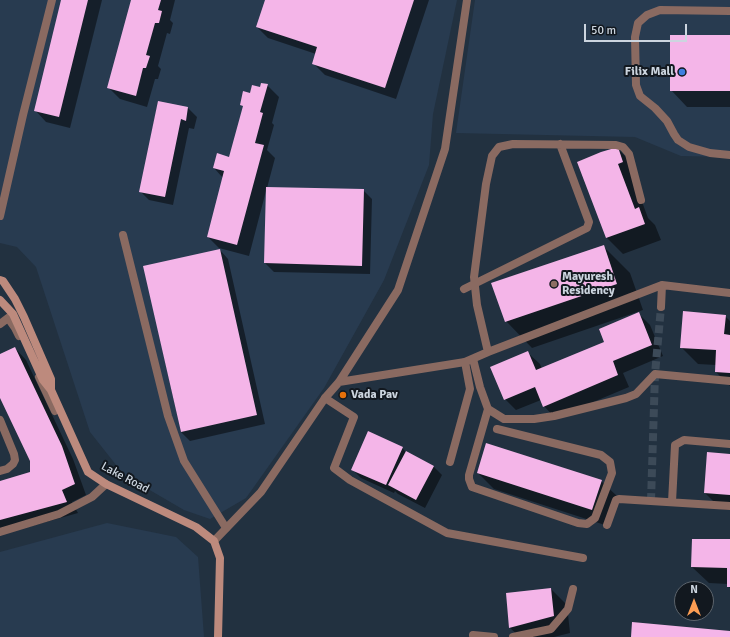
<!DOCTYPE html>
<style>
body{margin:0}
#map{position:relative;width:730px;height:637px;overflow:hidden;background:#223140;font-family:Signika,sans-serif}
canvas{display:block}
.north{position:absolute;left:674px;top:581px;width:40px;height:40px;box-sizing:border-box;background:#12181f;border:1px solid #5c646c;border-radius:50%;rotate:0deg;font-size:11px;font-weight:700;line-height:16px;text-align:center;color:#ccd5df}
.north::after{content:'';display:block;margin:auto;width:14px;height:18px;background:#fc9d53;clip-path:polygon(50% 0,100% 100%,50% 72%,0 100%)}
.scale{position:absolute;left:584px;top:24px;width:103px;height:18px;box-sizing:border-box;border:2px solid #ccd5df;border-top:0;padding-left:5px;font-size:12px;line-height:14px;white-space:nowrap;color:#ccd5df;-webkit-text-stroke:3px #12181f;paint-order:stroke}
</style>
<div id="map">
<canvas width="730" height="637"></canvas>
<div class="north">N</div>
<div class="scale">50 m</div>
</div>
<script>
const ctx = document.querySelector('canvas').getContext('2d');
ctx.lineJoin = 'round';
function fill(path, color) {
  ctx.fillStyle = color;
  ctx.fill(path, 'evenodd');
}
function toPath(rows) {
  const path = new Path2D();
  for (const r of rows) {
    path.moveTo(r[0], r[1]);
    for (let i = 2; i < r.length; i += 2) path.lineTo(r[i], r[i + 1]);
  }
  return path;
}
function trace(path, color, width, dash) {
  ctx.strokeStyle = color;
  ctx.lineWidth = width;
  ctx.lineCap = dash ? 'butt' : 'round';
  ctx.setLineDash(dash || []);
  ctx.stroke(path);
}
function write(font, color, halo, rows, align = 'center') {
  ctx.font = font + ' Signika,sans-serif';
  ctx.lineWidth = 4;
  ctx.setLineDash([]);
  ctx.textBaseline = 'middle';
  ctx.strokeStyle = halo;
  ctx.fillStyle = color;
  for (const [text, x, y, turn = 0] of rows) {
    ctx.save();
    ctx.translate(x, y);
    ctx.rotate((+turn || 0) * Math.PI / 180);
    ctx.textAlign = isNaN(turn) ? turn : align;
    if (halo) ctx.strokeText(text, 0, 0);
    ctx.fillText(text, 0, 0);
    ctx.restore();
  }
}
const built = toPath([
 [0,0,457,0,433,114,429,165,384,280,324,388,246,498,210,519,184,510,124,475,90,432,36,267,17,247,0,243],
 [475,0,730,0,730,157,681,156,635,137,456,133],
 [107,523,176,537,198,557,204,637,0,637,0,552]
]);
const shadow = toPath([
 [63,0,102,0,70,128,46,122,35,110],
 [132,0,175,0,170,20,173,23,170,34,167,33,158,66,161,69,158,79,155,79,147,107,120,99,108,87],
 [266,0,429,0,396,99,325,75,313,63,316,54,268,38,257,27],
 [730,36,730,107,687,107,671,90],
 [267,85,279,97,272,123,274,125,267,150,275,158,267,188,363,190,372,199,370,274,274,272,265,263,267,191,266,191,249,256,219,248,208,237,223,178,214,168,230,158,244,107,241,104,250,94],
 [158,102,188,108,197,117,194,129,189,128,173,205,149,200,140,191],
 [617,148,634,165,634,180,648,218,655,225,661,240,623,254,607,238],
 [604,247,630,273,643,310,532,348,506,321],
 [220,250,228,259,265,424,190,441,181,432,144,267],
 [639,314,650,325,663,356,623,373,629,387,555,418,544,406,541,400,516,410,505,399,528,353,540,364,542,369,605,342],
 [725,316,730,321,730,386,716,372,716,365,698,364,681,347],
 [15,348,26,360,73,459,86,495,72,502,78,513,0,535,0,482,31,473,31,461,0,395,0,355],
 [402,448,407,453,434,467,442,475,425,508,398,494,395,491,394,493,361,478,352,469],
 [730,455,730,510,721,509,705,493],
 [478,473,601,481,618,497,608,526,494,489],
 [730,540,730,588,728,586,728,584,709,583,692,567],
 [551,589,567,605,570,633,554,637,520,637,510,628,508,594]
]);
const building = toPath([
 [61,0,88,0,59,117,34,111],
 [131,0,161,0,158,10,162,11,159,23,155,23,146,55,150,56,146,68,143,68,136,96,107,88],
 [265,0,414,0,385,88,312,64,317,47,256,27],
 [670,35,730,35,730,91,670,91],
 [261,83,268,84,260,112,263,113,255,143,264,145,237,245,207,237,224,171,213,168,217,153,229,157,243,106,240,105,243,91,250,93,252,85,260,87],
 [158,101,188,107,186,121,181,119,165,197,139,192],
 [618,147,623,162,618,164,635,209,639,207,645,224,606,238,577,162,601,152],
 [266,187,364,189,362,266,264,263],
 [604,245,617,284,505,322,491,283],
 [220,249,257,415,181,432,143,266],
 [683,311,726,315,724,334,730,335,730,373,715,372,716,350,680,348],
 [639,312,652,345,613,361,618,375,543,407,535,387,504,400,490,367,528,351,536,370,604,342,599,329],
 [15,347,62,446,75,484,62,490,67,502,0,520,0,481,30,472,30,461,0,398,0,354],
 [368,431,403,447,386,485,351,470],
 [486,443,602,480,592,510,477,473],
 [406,451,434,466,416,500,388,485],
 [707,452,730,454,730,495,704,493],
 [692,539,730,539,730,587,727,587,727,568,691,567],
 [551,588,554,616,509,628,506,593],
 [632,622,730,631,730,637,631,637]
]);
const streetTunnel = toPath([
 [651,501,655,374,661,307]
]);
const lane = toPath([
 [730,11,660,10,647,15,638,23,635,37,636,85,640,96,655,108,667,121,674,134,678,140,689,147,710,153,730,155],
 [0,216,23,115,52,0],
 [123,235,168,416,184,461,226,528],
 [325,398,354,417,334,468,350,480,447,533,583,558],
 [450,462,470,389,465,362],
 [473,635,494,637],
 [513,637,551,629,568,609,573,589]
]);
const street = toPath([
 [464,289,587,228,589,222,560,144],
 [661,307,662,285],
 [8,318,15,328,19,336],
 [0,324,12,315],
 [488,352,477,305,474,277,486,184,492,156,499,147,513,144,616,145,623,147,629,154,641,200],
 [473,359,480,387,488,409,469,475,469,479,472,487,578,523,587,524,595,518,612,473,610,462,601,455,497,429],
 [39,377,55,411],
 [339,382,465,362,488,352,662,285,730,293],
 [488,409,504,419,534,419,554,416,626,398,636,394,655,374,730,381],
 [0,420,14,454,15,460,13,464,7,469,0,471],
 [672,502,675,445,684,440,730,444],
 [607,525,616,500,619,499,730,506],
 [0,532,59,514,92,497,106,484],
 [214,541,261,492,325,398,339,382,398,290,445,149,467,0]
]);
const secondary = toPath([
 [0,280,3,281,15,299,24,317,51,379,51,390],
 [0,300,13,314,43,380,51,390,88,472,106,484,196,527,214,541,220,558,218,637]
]);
const markers = [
 [682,72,4,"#3f7fe0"],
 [554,284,4,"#8d6e63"],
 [343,395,4,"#e8710a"]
];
const poiNames = [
 ["Filix Mall",674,72,"right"],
 ["Mayuresh",562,277],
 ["Residency",562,291],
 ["Vada Pav",351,395]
];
const streetNames = [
 ["Lake Road",125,478,28]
];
fill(built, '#283b50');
fill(shadow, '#0007');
fill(building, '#f4b5e8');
trace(streetTunnel, '#3c4a58', 8, [8, 4]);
trace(lane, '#8a6a61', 8);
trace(street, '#8a6a61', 8);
trace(secondary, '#bd8a7d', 8);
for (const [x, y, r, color] of markers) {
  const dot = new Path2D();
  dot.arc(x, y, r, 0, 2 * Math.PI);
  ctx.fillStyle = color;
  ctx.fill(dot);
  trace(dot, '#12181f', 1.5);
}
write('bold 12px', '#ccd5df', '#12181f', poiNames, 'left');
write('12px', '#ccd5df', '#12181f', streetNames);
</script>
